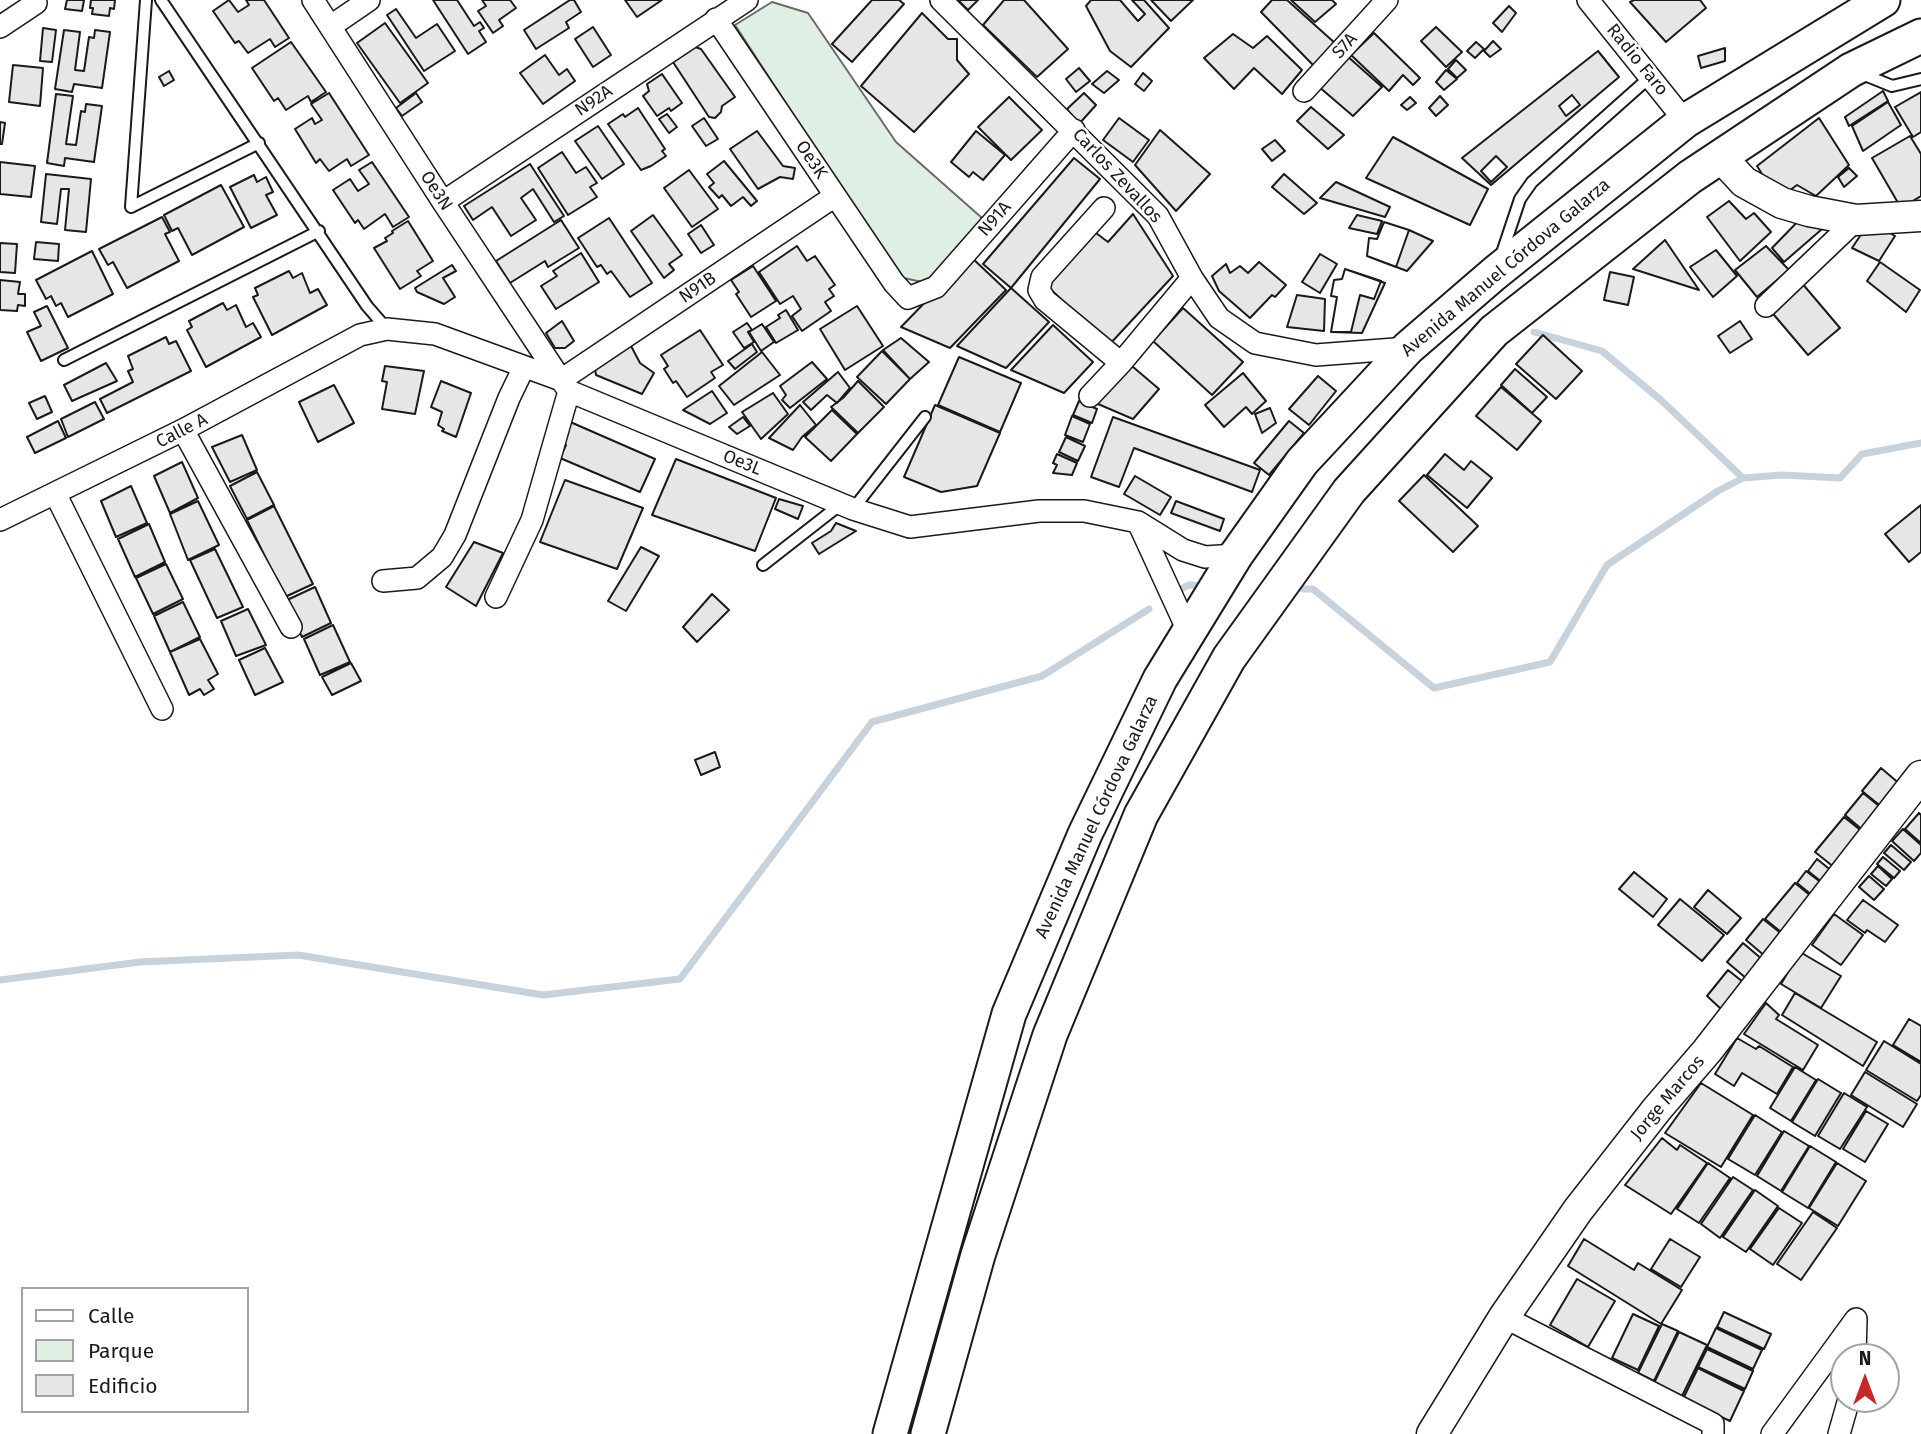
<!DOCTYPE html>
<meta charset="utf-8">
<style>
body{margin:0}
#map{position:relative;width:1921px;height:1434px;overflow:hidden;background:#fff;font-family:"Fira Sans",sans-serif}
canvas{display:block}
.legend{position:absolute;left:21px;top:1287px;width:228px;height:126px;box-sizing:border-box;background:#fff;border:2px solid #a3a3a3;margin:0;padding:9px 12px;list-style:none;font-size:21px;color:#1a1a1a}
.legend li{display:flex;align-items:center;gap:14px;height:35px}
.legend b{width:35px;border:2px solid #a3a3a3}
.north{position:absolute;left:1830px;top:1343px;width:70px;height:70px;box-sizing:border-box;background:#fff;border:2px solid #a3a3a3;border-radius:50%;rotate:0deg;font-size:19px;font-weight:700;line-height:28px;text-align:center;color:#1a1a1a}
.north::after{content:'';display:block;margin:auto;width:24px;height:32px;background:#c62828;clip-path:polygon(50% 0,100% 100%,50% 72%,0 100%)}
</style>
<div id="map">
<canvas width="1921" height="1434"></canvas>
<ul class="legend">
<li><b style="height:9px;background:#fff"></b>Calle</li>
<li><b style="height:19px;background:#e0efe3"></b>Parque</li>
<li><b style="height:19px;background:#e6e6e6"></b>Edificio</li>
</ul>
<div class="north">N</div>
</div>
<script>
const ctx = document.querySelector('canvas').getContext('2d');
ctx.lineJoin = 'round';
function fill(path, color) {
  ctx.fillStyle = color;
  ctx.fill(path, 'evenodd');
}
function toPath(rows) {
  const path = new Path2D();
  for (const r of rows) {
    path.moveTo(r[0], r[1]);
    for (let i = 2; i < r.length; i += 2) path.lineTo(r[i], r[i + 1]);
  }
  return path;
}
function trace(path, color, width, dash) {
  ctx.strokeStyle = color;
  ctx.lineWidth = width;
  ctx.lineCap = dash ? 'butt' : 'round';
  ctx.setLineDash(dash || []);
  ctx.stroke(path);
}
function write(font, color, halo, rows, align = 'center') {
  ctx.font = font + ' "Fira Sans",sans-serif';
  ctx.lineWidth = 5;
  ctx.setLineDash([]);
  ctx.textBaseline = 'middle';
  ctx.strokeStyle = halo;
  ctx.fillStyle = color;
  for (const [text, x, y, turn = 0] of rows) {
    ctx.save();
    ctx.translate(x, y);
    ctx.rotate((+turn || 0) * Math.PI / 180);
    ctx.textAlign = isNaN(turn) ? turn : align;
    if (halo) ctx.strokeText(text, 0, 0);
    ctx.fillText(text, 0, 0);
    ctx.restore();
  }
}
const green = toPath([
 [772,2,808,13,896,142,982,218,939,274,922,282,899,277,735,25,772,2]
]);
const stream = toPath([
 [1534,332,1602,351,1662,401,1743,478],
 [1183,588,1189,585,1207,586],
 [1303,589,1313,589,1434,688,1550,662,1607,565,1718,491,1743,478,1782,475,1840,478,1862,454,1921,443],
 [0,980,140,962,298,955,543,995,680,979,872,722,1042,676,1149,609]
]);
const building = toPath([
 [67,0,84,0,82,11,65,9,67,0],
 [91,0,115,0,114,9,110,8,109,16,92,14,93,8,90,8,91,0],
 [229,0,238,12,249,5,246,0,264,0,289,38,275,47,270,39,248,53,239,41,235,43,213,11,229,0],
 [433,0,457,0,474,26,480,22,484,28,479,31,486,42,468,54,433,0],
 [482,0,510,0,516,8,499,20,503,26,493,33,478,11,486,6,482,0],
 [570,0,574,0,581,12,566,22,569,28,536,49,524,30,570,0],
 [625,0,662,0,637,17,625,0],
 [872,0,899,0,904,4,852,62,832,44,872,0],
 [958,0,978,0,968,10,958,0],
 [1004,0,1024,0,1068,49,1037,77,983,25,1004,0],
 [1091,0,1120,0,1138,21,1145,14,1132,0,1144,0,1169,28,1131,67,1110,51,1086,6,1091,0],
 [1151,0,1193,0,1171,21,1151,0],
 [1272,0,1287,0,1336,44,1315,67,1261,12,1272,0],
 [1291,0,1332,0,1336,4,1315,22,1291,0],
 [1634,0,1700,0,1706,8,1666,42,1630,2,1634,0],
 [1509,6,1516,13,1502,32,1493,23,1509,6],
 [396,9,416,38,437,24,455,51,424,71,387,15,396,9],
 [922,13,948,39,957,39,957,60,969,74,914,132,861,86,922,13],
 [385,23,428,83,400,103,357,43,385,23],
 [593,27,611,55,593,67,575,39,593,27],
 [1436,27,1462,52,1446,67,1421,41,1436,27],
 [43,28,56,30,52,62,40,61,43,28],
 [64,30,80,32,75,70,84,71,89,37,94,38,95,30,110,32,102,88,74,84,72,92,55,89,64,30],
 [1374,33,1420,78,1413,85,1403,75,1389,91,1351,55,1374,33],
 [1233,34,1253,48,1267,36,1302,70,1282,94,1254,68,1234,89,1204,58,1233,34],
 [1493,41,1501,49,1490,57,1484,51,1493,41],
 [291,42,326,92,311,102,308,96,286,110,278,98,274,101,252,68,291,42],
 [1476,42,1484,49,1475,58,1467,51,1476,42],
 [695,47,701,49,735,97,722,106,721,112,715,118,709,117,673,62,695,47],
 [1725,48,1725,61,1701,68,1698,56,1725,48],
 [1598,51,1619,77,1491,185,1462,158,1598,51],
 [545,55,559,75,567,69,575,81,543,104,520,73,545,55],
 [1346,55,1382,87,1353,116,1318,86,1346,55],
 [1456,60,1466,70,1457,78,1448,69,1456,60],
 [13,65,43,68,40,106,9,102,13,65],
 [1079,68,1090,81,1076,92,1066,79,1079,68],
 [1446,70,1457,79,1444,90,1436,82,1446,70],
 [169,71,174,80,164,86,159,77,169,71],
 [1107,71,1119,80,1104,93,1092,84,1107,71],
 [1143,73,1152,81,1144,91,1135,84,1143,73],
 [662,74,682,103,671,111,669,108,657,116,643,96,649,91,647,84,662,74],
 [1883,91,1888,101,1849,126,1845,117,1883,91],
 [1921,92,1921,132,1913,137,1895,107,1921,92],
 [329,93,369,155,351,166,347,159,329,171,320,159,316,163,295,129,312,118,315,124,322,120,311,104,329,93],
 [416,93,422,102,402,116,396,108,416,93],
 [1084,93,1096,105,1079,124,1067,109,1084,93],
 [56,94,73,96,66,144,76,145,81,111,85,112,86,104,102,106,94,162,65,158,64,166,47,163,56,94],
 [1572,95,1580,105,1566,116,1559,106,1572,95],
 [1440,96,1448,105,1436,116,1429,108,1440,96],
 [1009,97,1042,130,1011,160,978,127,1009,97],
 [1410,97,1416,103,1407,110,1401,105,1410,97],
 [1888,102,1901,125,1863,151,1852,126,1888,102],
 [1311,107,1344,135,1328,149,1297,121,1311,107],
 [638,108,665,149,662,151,666,156,651,166,641,170,608,124,623,114,625,117,638,108],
 [667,114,677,127,669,133,659,119,667,114],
 [704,118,718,139,706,146,692,126,704,118],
 [1119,118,1149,140,1133,162,1103,140,1119,118],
 [1819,118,1849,165,1816,196,1797,185,1789,191,1767,182,1757,166,1819,118],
 [0,122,5,123,2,144,0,144,0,122],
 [598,126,624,164,602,179,575,141,598,126],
 [1160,130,1210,174,1176,211,1135,165,1160,130],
 [757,131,783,166,795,168,793,179,780,177,758,189,730,149,757,131],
 [976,131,1005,155,983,180,973,172,969,177,951,162,976,131],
 [1910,136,1921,154,1921,196,1901,208,1872,158,1910,136],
 [1393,137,1488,189,1470,225,1366,178,1393,137],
 [1275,140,1285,151,1272,161,1262,149,1275,140],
 [562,152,576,173,586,167,597,183,590,187,597,197,568,215,538,168,562,152],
 [1496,156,1507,167,1491,182,1481,171,1496,156],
 [1074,158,1100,179,1011,288,983,264,1074,158],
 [724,161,757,201,751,206,743,197,731,206,722,195,719,198,709,187,714,183,707,174,724,161],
 [0,162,35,166,31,197,0,194,0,162],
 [372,162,409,217,393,227,385,214,364,229,358,220,355,223,333,190,350,179,358,191,369,184,359,170,372,162],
 [530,164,564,216,554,222,533,189,521,198,536,220,511,236,492,207,473,220,464,206,530,164],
 [1849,168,1857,176,1844,187,1838,177,1849,168],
 [689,170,718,209,692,227,664,188,689,170],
 [46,174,91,179,86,232,65,230,69,189,61,189,57,224,41,222,46,174],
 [1284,174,1317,203,1304,214,1272,187,1284,174],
 [254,175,257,182,266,177,273,192,266,195,277,215,251,228,230,187,254,175],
 [1336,182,1390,207,1385,217,1320,198,1336,182],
 [221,185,244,227,192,255,178,228,172,231,164,215,221,185],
 [1729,201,1746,219,1754,213,1771,232,1740,261,1707,217,1729,201],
 [1806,213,1829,223,1784,262,1772,248,1806,213],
 [1133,214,1173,276,1109,345,1044,283,1092,230,1108,242,1133,214],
 [653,215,682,255,669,264,674,270,664,278,631,231,653,215],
 [1357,215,1382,221,1377,234,1349,228,1357,215],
 [162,217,170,232,165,234,179,261,127,288,113,262,108,265,99,249,162,217],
 [609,218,652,283,630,297,611,271,607,274,601,265,597,267,578,238,609,218],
 [561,220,579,248,548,267,545,261,510,283,496,261,561,220],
 [408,221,433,261,417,271,421,276,400,289,374,248,387,241,385,238,393,233,392,231,408,221],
 [1870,221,1895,236,1879,261,1852,248,1870,221],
 [1384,222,1409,230,1433,241,1407,271,1367,256,1369,238,1377,239,1384,222],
 [1384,222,1409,230,1396,267,1367,256,1369,238,1377,239,1384,222],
 [701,225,714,245,701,253,688,234,701,225],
 [1665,240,1699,290,1633,269,1665,240],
 [36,242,59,244,58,261,34,259,36,242],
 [0,243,17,244,15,273,0,272,0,243],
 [797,246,807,261,815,256,835,285,829,289,834,296,825,302,831,311,802,331,792,316,801,309,793,296,780,304,759,272,797,246],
 [1766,246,1789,270,1757,297,1735,270,1766,246],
 [1716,250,1737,276,1713,297,1690,267,1716,250],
 [92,251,113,294,68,317,61,303,56,306,51,296,46,299,36,280,92,251],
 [581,253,599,282,556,309,541,286,557,276,553,271,581,253],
 [1320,254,1337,264,1320,293,1302,282,1320,254],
 [970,256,1006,290,950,348,901,327,970,256],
 [1259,262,1286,285,1275,297,1272,295,1250,318,1219,291,1212,276,1226,264,1230,273,1240,266,1248,273,1259,262],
 [1880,262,1920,290,1906,312,1867,281,1880,262],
 [452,265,456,271,443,278,455,297,444,304,417,292,415,288,452,265],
 [753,266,776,301,751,317,736,294,739,292,731,280,753,266],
 [1345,269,1385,283,1362,333,1331,332,1337,297,1331,296,1334,280,1342,279,1345,269],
 [1345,269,1381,281,1374,299,1360,295,1351,332,1331,332,1337,297,1331,296,1334,280,1342,279,1345,269],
 [289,271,293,278,302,273,310,293,318,289,327,305,272,335,253,297,258,295,255,288,289,271],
 [1610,272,1634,277,1628,305,1604,300,1610,272],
 [0,280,20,282,18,294,25,294,25,306,18,305,17,311,0,310,0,280],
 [1801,282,1840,328,1808,355,1769,309,1801,282],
 [1011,288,1049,322,1006,368,957,346,1011,288],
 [1297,295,1325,299,1324,331,1287,327,1297,295],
 [223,303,227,310,236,305,246,327,253,323,261,337,206,367,187,330,192,327,189,321,223,303],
 [47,306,68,348,41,361,27,332,41,326,34,312,47,306],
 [857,306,883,346,845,370,820,329,857,306],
 [1183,308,1243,362,1212,395,1153,341,1183,308],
 [786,310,798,330,776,343,766,327,780,318,778,315,786,310],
 [562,321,574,341,565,348,555,348,546,333,562,321],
 [1740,321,1752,339,1730,353,1718,336,1740,321],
 [747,323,752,330,748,332,754,342,744,348,733,332,747,323],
 [762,324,774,342,761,351,749,332,762,324],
 [1053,325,1093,362,1064,393,1011,370,1053,325],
 [700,330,723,365,711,372,715,378,687,397,676,381,673,383,664,369,668,366,661,355,700,330],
 [1543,335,1582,371,1556,399,1516,364,1543,335],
 [166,337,169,344,176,341,191,371,107,413,100,399,133,382,128,371,133,369,128,356,166,337],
 [901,338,929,362,910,379,883,350,901,338],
 [630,344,640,363,654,373,642,394,596,375,595,369,630,344],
 [752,344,757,352,735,369,728,361,752,344],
 [882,351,910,379,886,404,857,377,882,351],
 [762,352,780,375,734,405,719,386,762,352],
 [959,357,1021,383,1000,432,938,405,959,357],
 [1126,361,1159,389,1133,419,1091,401,1126,361],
 [812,362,827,379,790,408,782,400,786,395,780,386,812,362],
 [106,363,117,381,72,401,64,385,106,363],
 [385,366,424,371,415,414,382,409,387,382,382,381,385,366],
 [1515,369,1547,397,1532,413,1501,385,1515,369],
 [838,372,850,388,837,403,827,395,811,410,803,402,838,372],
 [1243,373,1266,401,1252,414,1246,407,1224,427,1205,405,1243,373],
 [1318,376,1336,391,1309,425,1289,409,1318,376],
 [441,381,471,393,456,437,442,431,444,429,438,425,442,412,431,407,441,381],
 [858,381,884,407,858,433,831,407,843,398,858,381],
 [334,385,354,423,318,442,299,402,334,385],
 [1501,387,1541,421,1517,450,1476,416,1501,387],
 [712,391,727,413,710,424,683,410,712,391],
 [773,393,788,414,761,439,742,412,773,393],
 [45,396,52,412,37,419,29,403,45,396],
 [1079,401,1097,409,1092,423,1073,415,1079,401],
 [95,402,104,419,68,437,61,419,95,402],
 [800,405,816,425,802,437,793,450,769,438,800,405],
 [935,405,1000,433,977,486,941,492,904,477,935,405],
 [1270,408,1276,423,1262,433,1255,414,1270,408],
 [832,410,857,434,831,461,805,437,832,410],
 [1072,416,1090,424,1083,442,1065,435,1072,416],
 [743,417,750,426,737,434,729,427,743,417],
 [1113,417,1260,470,1252,492,1134,448,1119,487,1091,477,1113,417],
 [58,421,66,438,35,453,27,437,58,421],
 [568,421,655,459,640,492,560,458,566,445,559,442,568,421],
 [1289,421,1304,433,1269,475,1254,463,1289,421],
 [242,435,257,470,230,482,212,447,242,435],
 [1066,437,1085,446,1078,461,1059,452,1066,437],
 [1057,454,1077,463,1072,475,1053,473,1057,465,1053,463,1057,454],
 [1445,454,1464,470,1471,461,1492,478,1467,508,1427,475,1445,454],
 [676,459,776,498,755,551,652,515,676,459],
 [182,462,198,498,170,513,154,476,182,462],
 [257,472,274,505,247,519,230,486,257,472],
 [1424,475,1478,526,1453,552,1399,501,1424,475],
 [1135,476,1171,497,1160,515,1124,494,1135,476],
 [565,480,643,508,617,569,540,542,565,480],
 [131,486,147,523,116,537,101,501,131,486],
 [779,499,803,506,798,519,775,509,779,499],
 [198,501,219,545,188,560,170,514,198,501],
 [1176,501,1224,519,1220,531,1171,513,1176,501],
 [1921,505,1921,552,1909,562,1885,534,1921,505],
 [274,506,313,584,285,597,247,520,274,506],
 [836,523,856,531,819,554,812,543,831,531,836,523],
 [149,524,165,562,135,577,118,539,149,524],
 [474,542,503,553,476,606,446,587,474,542],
 [641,547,659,556,626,611,608,601,641,547],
 [215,549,243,607,217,618,190,560,215,549],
 [166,564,183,599,153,614,136,578,166,564],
 [315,587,331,623,302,637,285,601,315,587],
 [712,594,729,610,697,642,683,627,712,594],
 [183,602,200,637,170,652,154,616,183,602],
 [248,609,266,645,236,656,221,621,248,609],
 [333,625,350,662,320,675,304,639,333,625],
 [200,639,218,674,208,680,214,689,204,695,200,689,189,695,170,652,200,639],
 [265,648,283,682,255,695,239,660,265,648],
 [351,663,361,681,332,695,322,677,351,663],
 [715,752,720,767,701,775,695,760,715,752],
 [1881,768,1901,785,1883,808,1862,791,1881,768],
 [1863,793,1884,810,1865,832,1845,815,1863,793],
 [1919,813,1921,815,1921,843,1905,829,1919,813],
 [1844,817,1864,833,1835,868,1815,852,1844,817],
 [1903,829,1921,845,1921,853,1914,861,1892,841,1903,829],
 [1891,845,1911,862,1904,870,1884,853,1891,845],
 [1883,857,1900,871,1894,878,1877,864,1883,857],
 [1817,859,1833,872,1823,883,1808,871,1817,859],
 [1878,866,1892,879,1886,886,1871,874,1878,866],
 [1806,871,1823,884,1813,896,1797,883,1806,871],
 [1634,872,1667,899,1653,917,1619,889,1634,872],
 [1869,876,1884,889,1874,900,1859,887,1869,876],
 [1795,883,1811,896,1781,932,1765,919,1795,883],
 [1708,890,1741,918,1727,934,1694,907,1708,890],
 [1680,899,1724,935,1702,961,1658,925,1680,899],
 [1863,900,1898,925,1885,942,1867,930,1865,933,1847,920,1863,900],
 [1834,914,1863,935,1841,965,1812,945,1834,914],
 [1763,919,1783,935,1766,957,1746,940,1763,919],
 [1743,943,1763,960,1747,979,1727,962,1743,943],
 [1800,952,1841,976,1821,1008,1781,984,1800,952],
 [1728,970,1743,982,1721,1009,1707,996,1728,970],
 [1795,993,1877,1042,1863,1066,1782,1015,1795,993],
 [1766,1003,1779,1015,1776,1019,1818,1045,1803,1070,1744,1034,1766,1003],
 [1909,1019,1921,1026,1921,1062,1893,1045,1909,1019],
 [1737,1038,1756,1049,1759,1046,1793,1067,1777,1094,1742,1073,1734,1086,1715,1074,1737,1038],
 [1884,1041,1921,1064,1921,1095,1917,1101,1866,1070,1884,1041],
 [1795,1067,1816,1080,1791,1121,1770,1108,1795,1067],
 [1865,1072,1917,1104,1903,1127,1851,1095,1865,1072],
 [1818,1079,1841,1093,1815,1136,1792,1122,1818,1079],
 [1701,1083,1753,1115,1721,1167,1665,1133,1701,1083],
 [1844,1093,1867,1107,1840,1149,1818,1136,1844,1093],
 [1866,1111,1888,1124,1865,1162,1843,1149,1866,1111],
 [1755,1115,1782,1132,1755,1175,1728,1159,1755,1115],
 [1784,1131,1809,1146,1781,1191,1757,1176,1784,1131],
 [1662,1138,1677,1150,1680,1145,1707,1163,1671,1214,1625,1185,1662,1138],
 [1810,1146,1836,1162,1808,1208,1782,1192,1810,1146],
 [1708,1163,1730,1178,1699,1223,1677,1209,1708,1163],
 [1837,1163,1866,1181,1838,1226,1809,1208,1837,1163],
 [1733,1177,1753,1190,1720,1238,1701,1224,1733,1177],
 [1755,1190,1778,1206,1746,1252,1723,1237,1755,1190],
 [1779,1208,1802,1223,1773,1265,1750,1249,1779,1208],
 [1813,1212,1837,1228,1801,1280,1777,1264,1813,1212],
 [1584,1239,1634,1270,1638,1263,1682,1290,1661,1324,1568,1266,1584,1239],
 [1670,1239,1700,1257,1681,1287,1651,1269,1670,1239],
 [1577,1279,1615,1301,1588,1347,1550,1325,1577,1279],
 [1724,1312,1771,1334,1764,1349,1717,1327,1724,1312],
 [1633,1314,1659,1326,1638,1370,1612,1358,1633,1314],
 [1662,1324,1678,1331,1654,1381,1638,1373,1662,1324],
 [1716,1328,1762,1350,1753,1369,1707,1347,1716,1328],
 [1679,1332,1707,1345,1682,1396,1654,1383,1679,1332],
 [1707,1349,1753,1371,1745,1389,1698,1367,1707,1349],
 [1698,1368,1744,1391,1730,1421,1683,1399,1698,1368]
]);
const lane = toPath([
 [146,0,131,207,259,143],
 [161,0,367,306,387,329],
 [1860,73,1892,86,1921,79],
 [1501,256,1520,199,1532,182,1650,77],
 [64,360,319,231],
 [853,509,925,417],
 [763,565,841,504]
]);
const street = toPath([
 [313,0,443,202,561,380,835,196],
 [941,0,1158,216,1192,278,1219,318,1255,343,1316,355,1408,348],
 [1588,0,1685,121],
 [716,19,894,283,908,298,936,287,1074,130],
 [331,26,369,0],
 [0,27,36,3],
 [1304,91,1387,0],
 [443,202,747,0],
 [1104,208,1042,277,1039,290,1045,300,1121,363,1192,278],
 [1766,306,1856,220],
 [1090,396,1121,363],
 [183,430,291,627],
 [56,495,162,709],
 [0,520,183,430,360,335,387,329,435,334,561,380,569,391,853,509,910,527,1039,511,1084,511,1138,522,1183,550,1205,557,1236,555],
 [1138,522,1189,633],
 [383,581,417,578,442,557,455,535,509,398,524,367],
 [496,597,532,520,569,391],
 [1504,1317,1713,1424,1713,1434],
 [1772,1434,1856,1319,1855,1357],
 [1839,1434,1849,1399]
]);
const secondary = toPath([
 [1720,156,1744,182,1782,203,1809,211,1856,220,1921,216],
 [1432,1434,1504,1317,1578,1210,1657,1109,1707,1051,1921,776]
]);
const primary = toPath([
 [890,1434,1009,1014,1085,834,1160,679,1236,555,1302,462,1408,348,1495,273,1685,121,1883,0],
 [928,1434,978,1255,1050,1035,1141,815,1229,658,1349,491,1494,331,1690,177,1851,70,1921,36]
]);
const streetNames = [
 ["S7A",1345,46,-48],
 ["Radio Faro",1637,60,51],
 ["N92A",594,101,-34],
 ["Oe3K",811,160,56],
 ["Carlos Zevallos",1117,176,47],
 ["Oe3N",436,191,57],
 ["N91A",995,219,-49],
 ["Avenida Manuel Córdova Galarza",1506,268,-40],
 ["N91B",698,288,-34],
 ["Calle A",182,431,-27],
 ["Oe3L",742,463,22],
 ["Avenida Manuel Córdova Galarza",1097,817,-65],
 ["Jorge Marcos",1668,1098,-50]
];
fill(green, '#e0efe3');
trace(green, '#6a6a6a', 2);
trace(stream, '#c6d2dc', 7);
fill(building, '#e6e6e6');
trace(building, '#1a1a1a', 2);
trace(lane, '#1a1a1a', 14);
trace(street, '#1a1a1a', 24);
trace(secondary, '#1a1a1a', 33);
trace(primary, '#1a1a1a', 37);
trace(lane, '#fff', 10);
trace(street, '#fff', 21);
trace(secondary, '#fff', 30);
trace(primary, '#fff', 33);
write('18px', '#1a1a1a', '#fff', streetNames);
</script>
